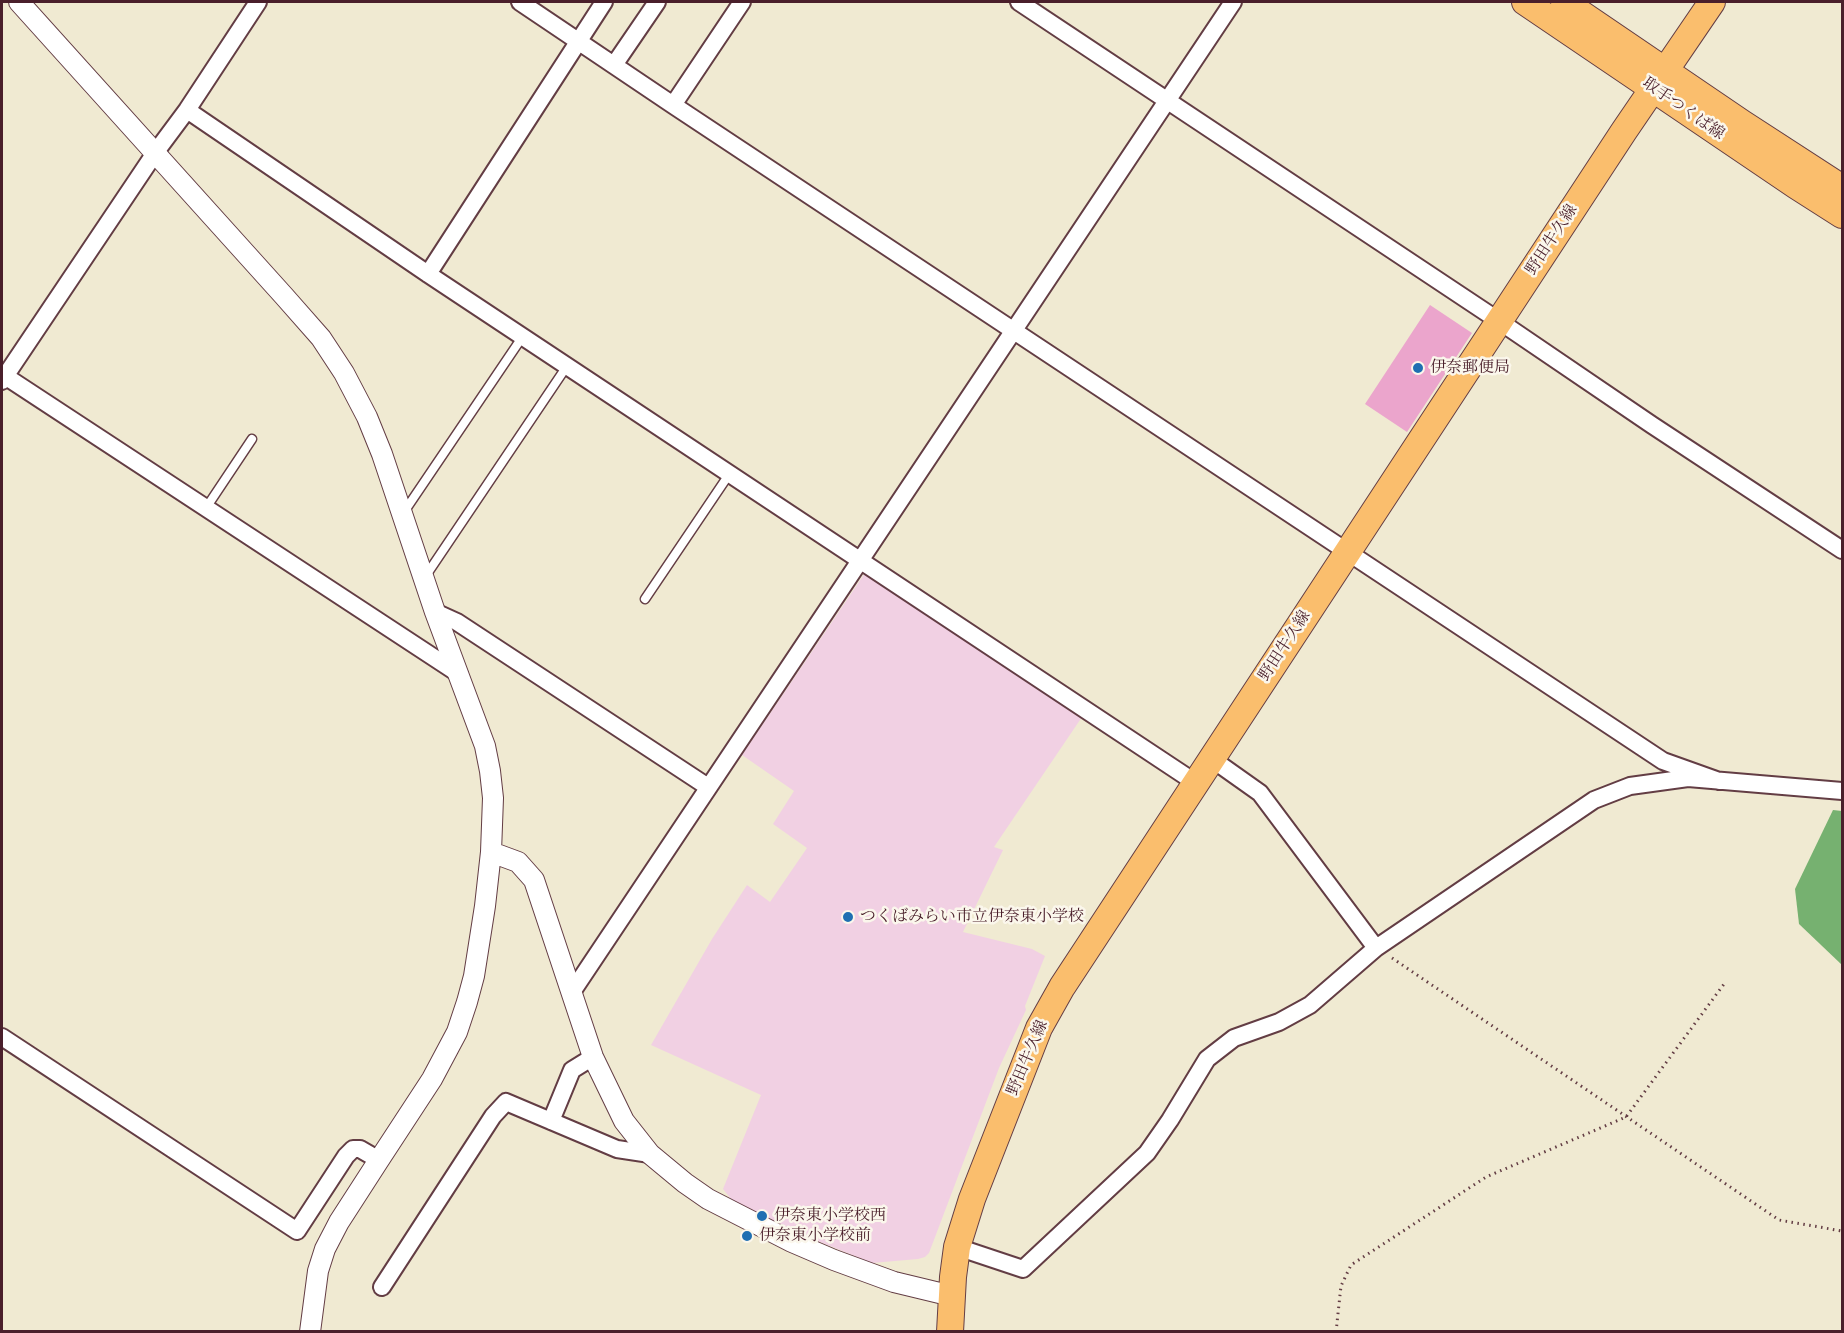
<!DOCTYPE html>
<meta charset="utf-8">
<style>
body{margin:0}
#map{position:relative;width:1844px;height:1333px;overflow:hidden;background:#f0ead2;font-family:"IM FELL Great Primer",serif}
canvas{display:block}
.frame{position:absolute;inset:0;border:3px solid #4a1f2b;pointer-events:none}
</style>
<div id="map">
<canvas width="1844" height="1333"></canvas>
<div class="frame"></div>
</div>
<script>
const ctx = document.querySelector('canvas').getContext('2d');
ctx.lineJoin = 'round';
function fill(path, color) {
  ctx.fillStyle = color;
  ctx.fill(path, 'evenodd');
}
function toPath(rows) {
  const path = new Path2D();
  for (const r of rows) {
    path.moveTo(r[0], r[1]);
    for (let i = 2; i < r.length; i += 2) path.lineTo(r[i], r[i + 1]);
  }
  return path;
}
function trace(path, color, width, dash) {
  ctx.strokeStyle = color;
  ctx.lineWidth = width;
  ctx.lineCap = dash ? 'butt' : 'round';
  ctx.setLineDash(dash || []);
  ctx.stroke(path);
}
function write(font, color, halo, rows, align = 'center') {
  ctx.font = font + ' "IM FELL Great Primer","Noto Serif JP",serif';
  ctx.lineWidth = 5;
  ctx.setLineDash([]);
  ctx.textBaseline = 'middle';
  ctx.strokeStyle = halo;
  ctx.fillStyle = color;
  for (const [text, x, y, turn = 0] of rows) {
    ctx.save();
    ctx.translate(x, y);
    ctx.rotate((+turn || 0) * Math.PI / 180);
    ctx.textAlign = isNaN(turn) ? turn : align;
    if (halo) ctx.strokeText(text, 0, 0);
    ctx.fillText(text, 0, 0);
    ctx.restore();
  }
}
const built = toPath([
 [867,570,1084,714,994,847,1003,850,963,932,1032,949,1045,956,1025,1006,1026,1010,999,1068,929,1253,925,1257,918,1259,872,1263,788,1229,731,1199,723,1189,761,1095,651,1045,712,939,747,885,770,902,807,848,773,824,794,791,742,755]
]);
const forest = toPath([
 [1833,810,1842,811,1842,965,1799,924,1795,889]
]);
const building = toPath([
 [1430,305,1472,333,1407,432,1365,404]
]);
const path = toPath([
 [1392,958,1779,1220,1842,1231],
 [1336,1332,1341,1286,1351,1265,1486,1177,1626,1117,1724,984]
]);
const service = toPath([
 [206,508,252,439],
 [404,512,523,336],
 [425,577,567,366],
 [645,599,730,473]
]);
const minor = toPath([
 [520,2,673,105,1663,761,1719,781],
 [1019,2,1499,321,1652,425,1842,550],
 [614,65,657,2],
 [673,105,742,2],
 [187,110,428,274,1196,783],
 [428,274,604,2],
 [5,376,459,674],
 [2,381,155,153,187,110,258,2],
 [435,612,457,622,708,787],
 [1212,759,1260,793,1376,948],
 [572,992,1233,2],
 [2,1037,297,1231,346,1156,353,1149,360,1149,379,1160],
 [551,1121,572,1070,593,1057],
 [957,1247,1023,1269,1147,1153,1170,1120,1207,1059,1234,1038,1279,1022,1310,1005,1376,948,1594,800,1630,786,1688,778,1842,791],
 [382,1287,493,1116,506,1102,617,1149,650,1154]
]);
const tertiary = toPath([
 [19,2,284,296,321,338,344,373,367,417,382,454,435,612,485,746,490,771,493,798,491,852,485,906,474,976,467,1002,457,1032,432,1079,379,1160,339,1222,325,1249,318,1271,310,1332],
 [491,852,518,862,534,880,593,1057,624,1121,650,1154,685,1183,708,1199,792,1242,834,1260,894,1282,952,1296]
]);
const primary = toPath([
 [1525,2,1795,185,1842,215],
 [1564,2,1742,123,1842,188],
 [950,1332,953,1277,957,1247,972,1199,1039,1028,1062,987,1624,131,1712,2]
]);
const markers = [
 [1418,368,6,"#1f6fb2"],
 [848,917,6,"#1f6fb2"],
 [762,1216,6,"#1f6fb2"],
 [747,1236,6,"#1f6fb2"]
];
const streetNames = [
 ["取手つくば線",1683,109,35],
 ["野田牛久線",1552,240,-57],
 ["野田牛久線",1285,646,-57],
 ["野田牛久線",1028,1058,-67]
];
const poiNames = [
 ["伊奈郵便局",1430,368],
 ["つくばみらい市立伊奈東小学校",860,917],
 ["伊奈東小学校西",774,1216],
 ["伊奈東小学校前",759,1236]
];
fill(built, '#f1d0e3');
fill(forest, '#76b170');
fill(building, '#eba5cc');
trace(service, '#633d44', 11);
trace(minor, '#633d44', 20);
trace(tertiary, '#633d44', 22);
trace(primary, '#633d44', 28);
trace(path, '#633d44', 3, [1.5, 4.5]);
trace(service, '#fff', 8);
trace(minor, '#fff', 16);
trace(tertiary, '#fff', 20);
trace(primary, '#fabe6d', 26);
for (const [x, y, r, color] of markers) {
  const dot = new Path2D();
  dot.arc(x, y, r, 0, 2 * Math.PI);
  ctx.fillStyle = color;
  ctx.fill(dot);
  trace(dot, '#fbf7ec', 2);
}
write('16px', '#4a1f2b', '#fbf7ec', streetNames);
write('16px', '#4a1f2b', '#fbf7ec', poiNames, 'left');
</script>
